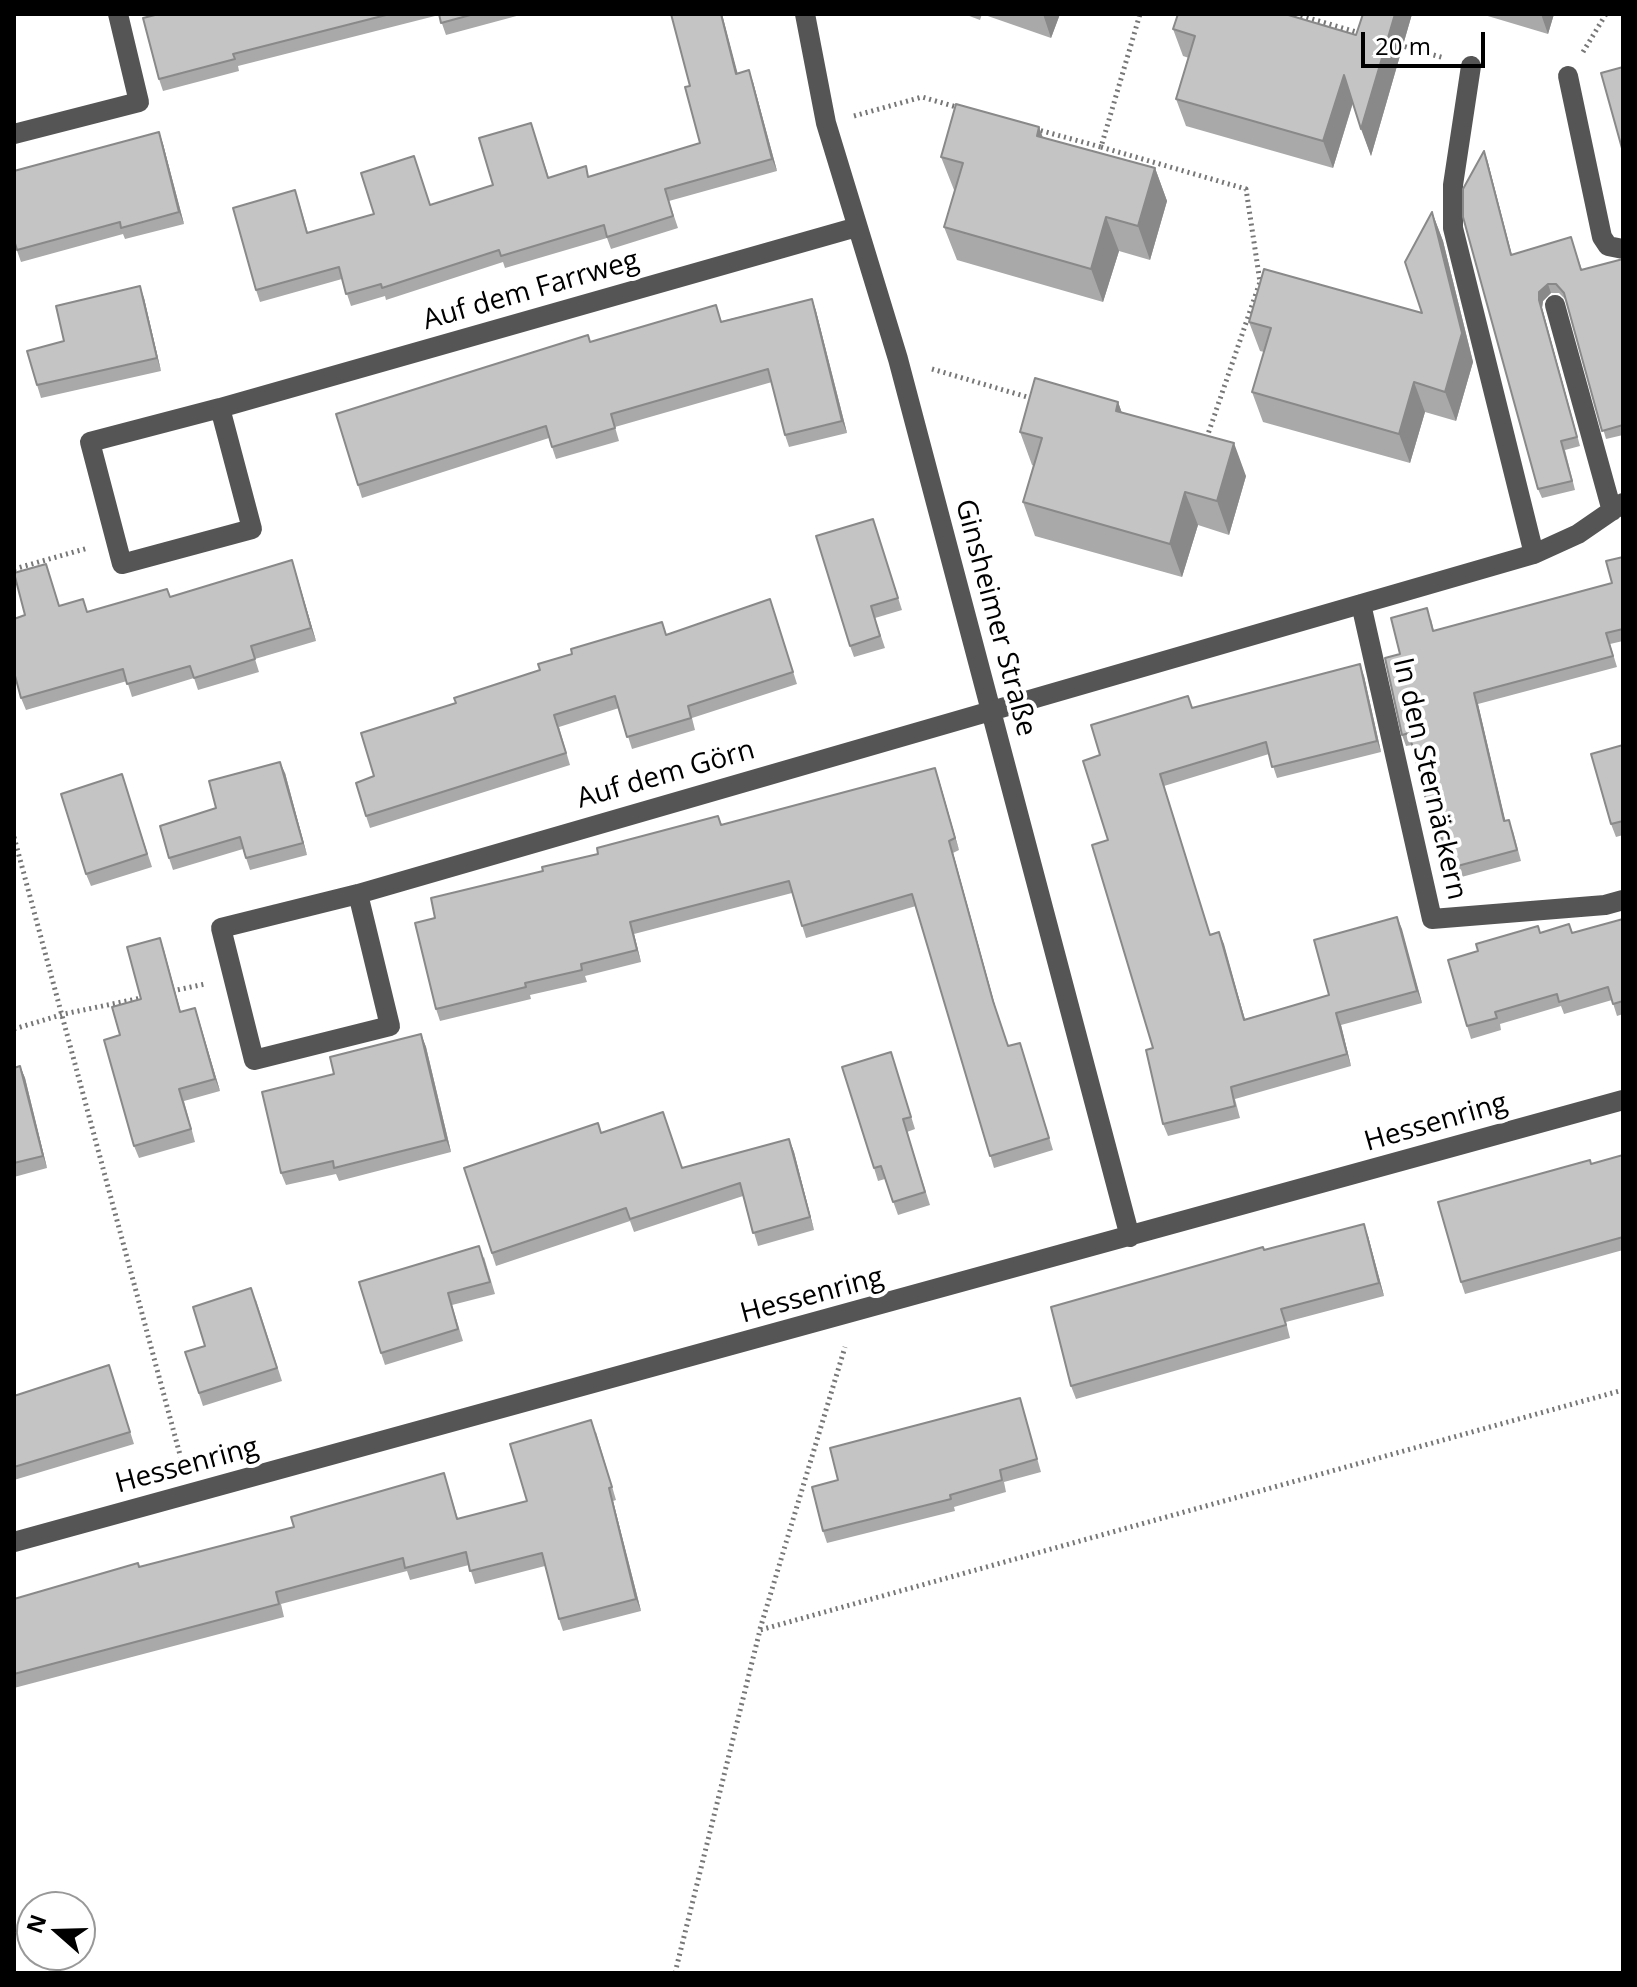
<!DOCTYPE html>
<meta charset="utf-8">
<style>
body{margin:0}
#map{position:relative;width:1637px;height:1987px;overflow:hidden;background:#fff;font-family:"Open Sans",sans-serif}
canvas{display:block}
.frame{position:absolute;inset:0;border:16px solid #000;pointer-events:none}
.north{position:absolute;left:16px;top:1891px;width:80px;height:80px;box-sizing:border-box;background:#fff;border:2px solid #999;border-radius:50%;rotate:290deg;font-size:22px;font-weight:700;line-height:32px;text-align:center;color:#000}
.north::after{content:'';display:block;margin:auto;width:28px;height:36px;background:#000;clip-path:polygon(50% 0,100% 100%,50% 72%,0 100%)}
.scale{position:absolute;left:1361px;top:32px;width:124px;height:36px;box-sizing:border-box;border:4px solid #000;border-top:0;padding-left:10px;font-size:24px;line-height:28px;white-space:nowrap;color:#000;-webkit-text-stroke:6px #fff;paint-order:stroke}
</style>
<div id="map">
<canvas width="1637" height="1987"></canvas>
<div class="frame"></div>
<div class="north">N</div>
<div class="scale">20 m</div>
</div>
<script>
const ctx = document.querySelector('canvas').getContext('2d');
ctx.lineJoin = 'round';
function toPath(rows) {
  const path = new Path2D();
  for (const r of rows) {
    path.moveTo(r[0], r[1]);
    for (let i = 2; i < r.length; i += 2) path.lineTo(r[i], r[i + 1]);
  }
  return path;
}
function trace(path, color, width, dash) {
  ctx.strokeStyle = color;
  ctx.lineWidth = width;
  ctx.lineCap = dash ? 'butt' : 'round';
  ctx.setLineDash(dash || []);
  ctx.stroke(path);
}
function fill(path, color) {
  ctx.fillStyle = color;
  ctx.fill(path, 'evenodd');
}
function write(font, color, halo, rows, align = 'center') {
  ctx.font = font + ' "Open Sans",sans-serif';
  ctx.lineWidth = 8;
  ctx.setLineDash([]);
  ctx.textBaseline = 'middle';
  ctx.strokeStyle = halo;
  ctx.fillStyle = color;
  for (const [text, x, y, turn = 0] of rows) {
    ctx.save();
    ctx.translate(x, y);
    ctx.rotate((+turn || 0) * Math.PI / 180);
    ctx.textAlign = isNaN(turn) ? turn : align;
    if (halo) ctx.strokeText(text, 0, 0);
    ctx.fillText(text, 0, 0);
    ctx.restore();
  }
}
const path = toPath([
 [1295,14,1363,34],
 [1399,45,1444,58],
 [1583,52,1606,14],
 [854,116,922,97,960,108],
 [1035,129,1101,147,1140,14],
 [1101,147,1246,189,1260,282,1206,440],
 [932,369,1034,399],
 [14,569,88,548],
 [14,837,183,1466],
 [172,991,205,984],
 [14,1029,64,1014,146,997],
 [760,1629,845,1347],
 [675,1973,760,1630,1623,1390]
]);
const minor = toPath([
 [805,14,826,123,898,359,1130,1237],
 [1471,66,1453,185,1453,228,1534,554],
 [1568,76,1602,237,1608,246,1623,249],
 [14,134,139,102,118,14],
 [1555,305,1612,511],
 [220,408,857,227],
 [220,408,252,529,122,564,90,442,220,408],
 [1361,604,1432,919,1605,905,1623,900],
 [358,894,390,1026,254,1060,221,928,358,894,1534,554,1578,534,1623,503],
 [14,1542,1623,1100]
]);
const wall = toPath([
 [159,14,524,14,446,35,439,15,238,66,239,71,163,91,159,79],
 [671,14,730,14,722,16,737,73,753,82,777,171,669,201,678,228,611,249,607,238,505,268,503,262,386,300,385,296,351,306,342,279,260,302,256,290,299,202,308,233,430,205,493,185,531,123,549,178,589,177,700,143,690,86],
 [964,14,982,14,980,20],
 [982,14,1060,14,1051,38],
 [1363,14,1412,14,1371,156,1353,103,1333,168,1186,126,1176,99,1189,58,1183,56,1173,29,1356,35],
 [1481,14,1554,14,1548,34],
 [1039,127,1043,138,1155,168,1167,201,1150,260,1119,251,1103,302,957,260,944,227,955,191,954,190,941,157],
 [159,132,163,144,184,224,125,239,123,234,21,262,15,245,14,245,14,171],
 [1487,159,1512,255,1571,237,1582,270,1623,259,1623,435,1606,439,1566,300,1559,293,1551,293,1543,301,1542,308,1580,446,1565,450,1575,490,1542,498,1538,489],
 [1432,212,1443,241,1473,362,1456,421,1425,412,1410,463,1263,422,1252,392,1264,352,1260,351,1249,322,1422,313],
 [144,298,161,371,41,398,37,385,64,341],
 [812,299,816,311,847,433,789,447,785,435,772,382,615,427,619,441,556,459,549,438,362,498,358,485,590,342,722,321],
 [1118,402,1122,413,1246,476,1229,535,1198,525,1182,577,1035,536,1023,502,1034,466,1032,465,1020,432],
 [873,519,902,610,875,618,885,648,854,657,850,646],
 [1623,557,1623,641,1610,644,1617,667,1478,704,1505,821,1513,831,1521,861,1454,879,1445,849,1440,850,1436,839,1412,745,1406,746,1402,735,1400,654,1431,619,1434,631,1612,583],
 [296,573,316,641,255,659,259,672,198,690,194,678,132,697,127,681,26,710,21,698,60,605,88,612],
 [774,611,797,684,692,718,695,730,632,749,619,708,559,727,570,765,370,828,366,816,374,776,667,635],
 [1364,676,1381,752,1277,778,1269,754,1164,786,1210,934,1219,932,1245,1019,1329,995,1397,917,1422,1003,1341,1025,1351,1066,1235,1099,1240,1118,1168,1136,1163,1124,1153,1048,1108,840,1100,755,1193,708],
 [1623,745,1623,835,1616,837,1611,824],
 [285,773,307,855,250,870,243,849,173,870,169,858,216,808],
 [939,780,959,850,953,853,997,1013,1008,1046,1024,1055,1053,1150,994,1168,916,906,806,938,792,893,634,934,641,962,585,976,587,982,530,995,531,999,440,1021,436,1009,435,918,543,871,718,816,722,825],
 [126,787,152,867,91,886,86,874],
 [1623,919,1623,1014,1617,1016,1612,1000,1564,1014,1561,1006,1500,1024,1501,1030,1471,1039,1467,1026,1540,933,1573,933],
 [160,938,181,1012,195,1008,220,1091,184,1101,195,1142,139,1158,134,1146,120,1035,141,999],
 [421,1034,426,1047,451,1152,339,1181,336,1174,286,1185,281,1173,334,1074],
 [891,1052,915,1129,907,1132,930,1205,898,1215,885,1179,878,1181,874,1168],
 [20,1066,25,1078,47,1168,14,1177,14,1068],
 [601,1133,682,1168,789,1139,794,1152,814,1230,758,1246,743,1196,634,1232,630,1221,496,1266,464,1168],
 [1623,1155,1623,1250,1465,1294,1461,1282,1591,1164],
 [1368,1236,1384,1296,1286,1322,1290,1338,1076,1399,1071,1386,1264,1250],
 [484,1257,495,1294,452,1305,463,1341,385,1365,381,1353],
 [256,1300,282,1381,203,1406,185,1352,205,1346],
 [109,1365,134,1444,14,1480,14,1396],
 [1020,1398,1041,1472,1004,1482,1006,1492,954,1507,955,1511,827,1543,823,1531,838,1480],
 [596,1432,616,1500,613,1501,641,1611,563,1631,559,1619,545,1566,475,1584,469,1565,410,1580,407,1571,281,1604,284,1617,14,1688,14,1599,294,1527,444,1473,458,1519,527,1501]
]);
const shadedWall = toPath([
 [721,14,722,14,741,86,736,74],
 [1043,14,1060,14,1051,38],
 [1395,14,1412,14,1371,156,1361,129],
 [1541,14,1554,14,1548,34],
 [749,70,753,82,777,171,772,159],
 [1344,75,1353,102,1333,168,1323,141],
 [1039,127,1051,161,1037,136],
 [159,132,163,144,184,224,179,212],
 [1484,151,1487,159,1514,264,1511,255],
 [1155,168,1167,201,1150,260,1138,226],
 [1432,212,1443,241,1473,362,1456,421,1445,392],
 [1106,217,1119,251,1103,302,1091,269],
 [1548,284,1551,293,1543,301,1542,308,1580,446,1539,300,1539,292],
 [140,286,144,298,161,371,157,358],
 [812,299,816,311,847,433,842,421],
 [1414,382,1425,412,1410,463,1399,434],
 [1118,402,1130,436,1116,411],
 [1234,443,1246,476,1229,535,1217,501],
 [1185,492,1198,525,1182,577,1170,544],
 [292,560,296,573,316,641,311,628],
 [1360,664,1364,676,1381,752,1377,741],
 [1474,693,1478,704,1508,832,1504,821],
 [280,762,285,773,307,855,303,843],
 [935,768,939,780,959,850,955,838],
 [949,841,953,853,997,1013,993,1001],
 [1397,917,1402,929,1422,1003,1417,991],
 [630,922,634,934,641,962,637,950],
 [1219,932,1224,944,1248,1031,1244,1020],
 [160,938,164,950,184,1025,180,1012],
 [195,1008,199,1020,220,1091,215,1079],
 [1336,1013,1341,1025,1351,1066,1347,1054],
 [421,1034,426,1047,451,1152,446,1140],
 [20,1066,25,1078,47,1168,43,1156],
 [789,1139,794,1152,814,1230,810,1217],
 [1364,1224,1368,1236,1384,1296,1379,1283],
 [609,1488,613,1501,641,1611,636,1599]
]);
const building = toPath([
 [159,14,390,14,233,54,235,59,159,79,143,18,159,14],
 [439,14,474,14,441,23,439,14],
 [671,14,721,14,736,74,749,70,772,159,665,189,673,216,607,237,604,225,501,256,499,250,382,288,381,284,346,294,339,267,256,290,233,208,295,190,307,233,374,214,361,173,414,156,430,205,493,185,479,138,531,123,548,178,586,166,588,177,700,143,685,87,690,86,671,14],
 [1178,14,1285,14,1356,35,1363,14,1395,14,1361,129,1344,75,1323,141,1176,99,1195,36,1173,29,1178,14],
 [1623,67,1623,152,1601,73,1623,67],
 [956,104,1039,127,1037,136,1155,168,1138,226,1106,217,1091,269,944,227,963,163,941,157,956,104],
 [159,132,179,212,121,228,120,222,17,250,14,240,14,171,159,132],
 [1484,151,1511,255,1571,237,1581,270,1623,259,1623,425,1602,431,1564,293,1556,284,1548,284,1539,292,1539,300,1577,437,1561,441,1572,481,1538,489,1463,217,1463,189,1484,151],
 [1432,212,1462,333,1445,392,1414,382,1399,434,1252,392,1271,328,1249,322,1264,269,1422,313,1405,262,1432,212],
 [140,286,157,358,37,385,27,351,64,341,56,306,140,286],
 [812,299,842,421,785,435,768,369,611,414,615,428,552,447,546,426,358,485,336,414,588,335,590,342,716,305,721,322,812,299],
 [1035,378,1118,402,1116,411,1234,443,1217,501,1185,492,1170,544,1023,502,1042,438,1020,432,1035,378],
 [873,519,898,598,871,606,880,636,850,646,816,536,873,519],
 [1623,557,1623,629,1606,633,1613,656,1474,693,1504,821,1509,820,1517,850,1450,868,1442,838,1436,839,1409,733,1402,735,1385,658,1400,654,1391,618,1427,608,1433,631,1612,583,1606,561,1623,557],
 [292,560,311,628,251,646,255,659,194,678,190,666,127,684,123,669,21,698,14,672,14,619,25,615,14,573,46,564,59,606,83,599,87,612,167,589,170,597,292,560],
 [770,599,793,672,688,706,691,718,627,737,615,696,554,715,566,753,366,816,356,783,374,776,361,733,456,703,454,698,540,670,538,664,572,654,571,649,662,622,666,635,770,599],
 [1360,664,1377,741,1272,767,1266,742,1160,774,1210,935,1219,932,1244,1020,1329,995,1314,940,1397,917,1417,991,1336,1013,1347,1054,1231,1087,1235,1106,1163,1124,1146,1050,1153,1048,1092,845,1108,840,1083,761,1100,755,1091,725,1188,696,1192,708,1360,664],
 [1623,745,1623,821,1611,824,1591,754,1623,745],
 [280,762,303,843,246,858,240,837,169,858,160,826,216,808,209,781,280,762],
 [935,768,955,838,949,841,993,1001,1008,1046,1020,1043,1049,1138,990,1156,912,894,802,926,789,881,630,922,637,950,581,964,582,970,525,983,526,987,436,1009,415,923,435,918,431,898,543,871,542,867,598,854,597,848,718,816,721,825,935,768],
 [122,774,147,854,86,874,61,794,122,774],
 [1623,919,1623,1001,1613,1004,1608,987,1559,1002,1557,994,1495,1012,1497,1018,1467,1026,1448,960,1478,951,1476,944,1538,926,1540,933,1569,924,1572,933,1623,919],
 [160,938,180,1012,195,1008,215,1079,179,1089,191,1129,134,1146,104,1040,120,1035,112,1007,141,999,127,947,160,938],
 [421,1034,446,1140,334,1168,333,1161,281,1173,262,1092,334,1074,330,1057,421,1034],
 [891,1052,911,1117,903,1119,925,1192,893,1202,881,1166,874,1168,842,1067,891,1052],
 [20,1066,43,1156,14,1163,14,1068,20,1066],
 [663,1112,682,1168,789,1139,810,1217,753,1233,740,1183,630,1219,626,1208,492,1253,464,1168,598,1123,601,1133,663,1112],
 [1623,1155,1623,1237,1461,1282,1438,1202,1590,1160,1591,1164,1623,1155],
 [1364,1224,1379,1283,1281,1309,1286,1325,1071,1386,1051,1307,1263,1247,1264,1250,1364,1224],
 [479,1246,490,1282,448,1293,458,1329,381,1353,359,1282,479,1246],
 [251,1288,277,1368,199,1393,185,1352,205,1346,193,1307,251,1288],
 [109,1365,130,1432,14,1467,14,1396,109,1365],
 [1020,1398,1037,1459,1000,1470,1002,1480,950,1495,951,1499,823,1531,812,1487,838,1480,830,1448,1020,1398],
 [591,1420,612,1487,609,1488,636,1599,559,1619,542,1553,470,1571,466,1552,405,1568,403,1558,276,1592,279,1604,14,1674,14,1599,138,1563,139,1567,294,1527,291,1517,444,1473,457,1519,527,1501,510,1444,591,1420]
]);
const streetNames = [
 ["Auf dem Farrweg",531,291,-16],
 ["Ginsheimer Straße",995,618,75],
 ["Auf dem Görn",666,775,-16],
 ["In den Sternäckern",1429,779,77],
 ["Hessenring",1436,1123,-16],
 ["Hessenring",812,1296,-15],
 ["Hessenring",187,1466,-15]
];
trace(path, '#777', 5, [2, 4]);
trace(minor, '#555', 20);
fill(wall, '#a9a9a9');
fill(shadedWall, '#898989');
fill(building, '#c4c4c4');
trace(building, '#898989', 2);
write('28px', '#000', '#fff', streetNames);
</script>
